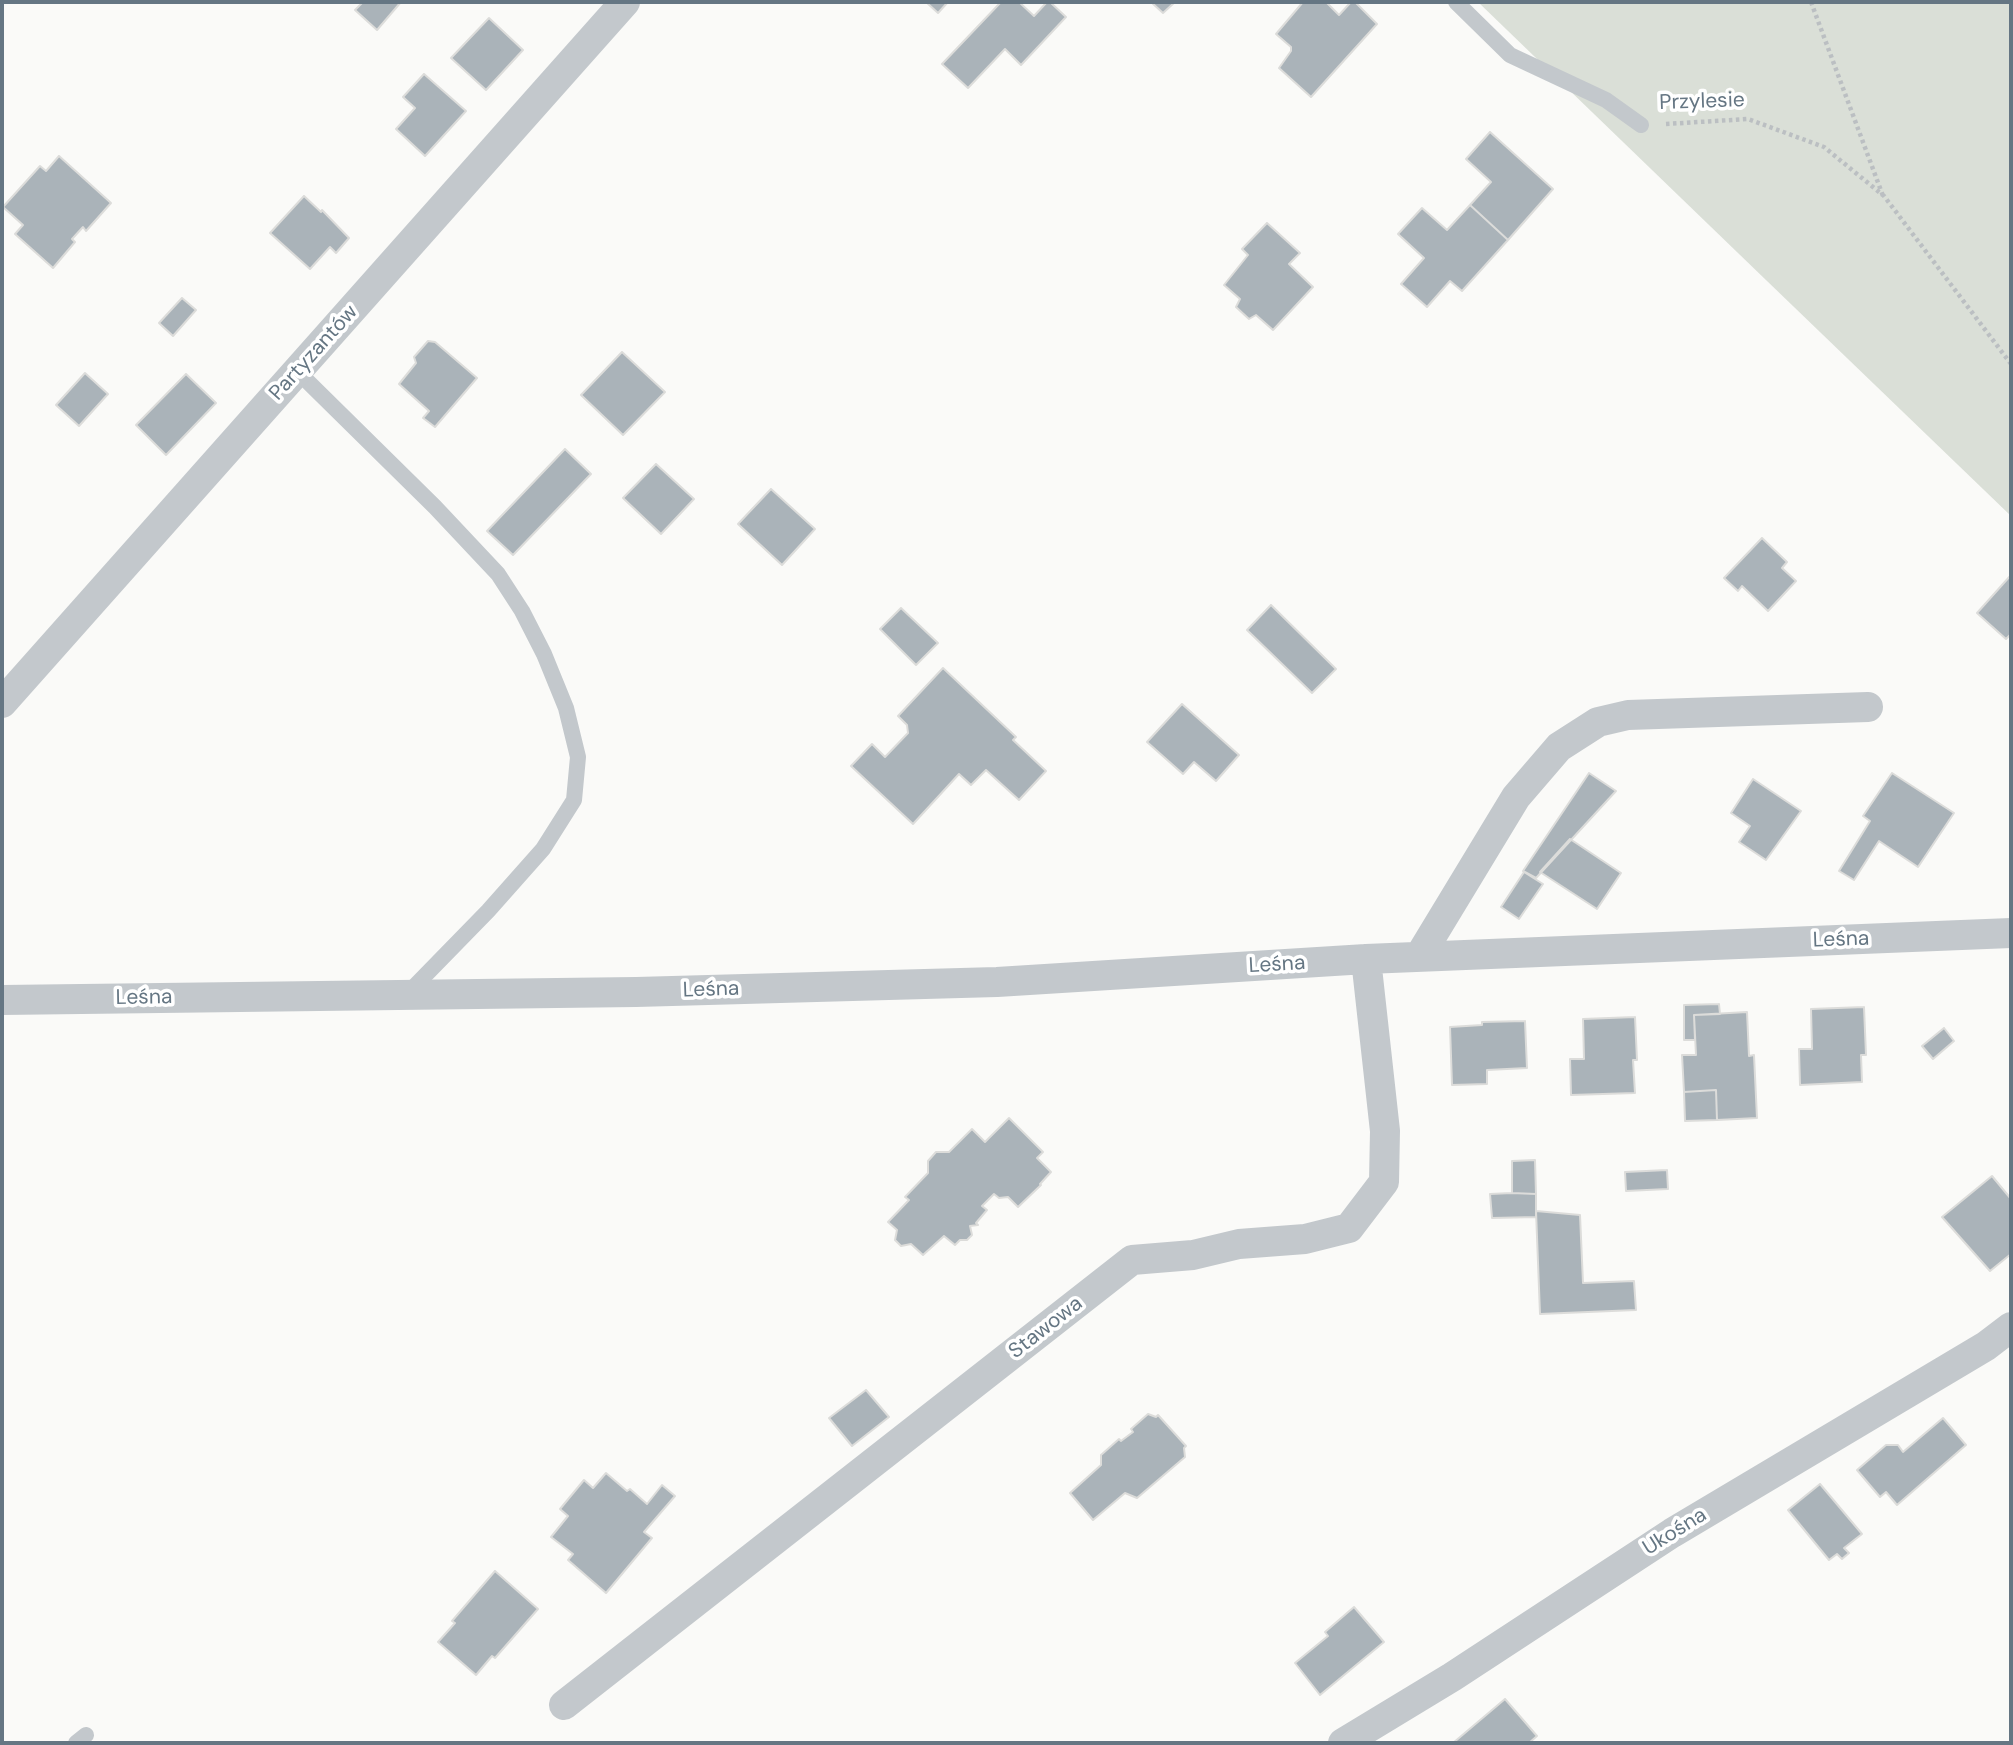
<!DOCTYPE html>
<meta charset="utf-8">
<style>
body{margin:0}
#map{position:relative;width:2013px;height:1745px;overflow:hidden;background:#fafaf8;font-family:"DM Sans",sans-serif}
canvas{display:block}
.frame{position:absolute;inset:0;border:4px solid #657683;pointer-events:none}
</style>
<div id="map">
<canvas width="2013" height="1745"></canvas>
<div class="frame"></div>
</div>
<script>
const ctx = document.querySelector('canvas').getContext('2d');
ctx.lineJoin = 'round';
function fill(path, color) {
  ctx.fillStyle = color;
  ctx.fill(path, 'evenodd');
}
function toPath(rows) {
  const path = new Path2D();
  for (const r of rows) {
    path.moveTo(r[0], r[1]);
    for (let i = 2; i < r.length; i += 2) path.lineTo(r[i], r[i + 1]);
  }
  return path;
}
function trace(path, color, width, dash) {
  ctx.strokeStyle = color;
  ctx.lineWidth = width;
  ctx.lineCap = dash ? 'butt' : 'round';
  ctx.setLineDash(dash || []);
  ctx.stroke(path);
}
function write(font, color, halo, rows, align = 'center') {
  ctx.font = font + ' "DM Sans",sans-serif';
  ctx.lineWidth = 7;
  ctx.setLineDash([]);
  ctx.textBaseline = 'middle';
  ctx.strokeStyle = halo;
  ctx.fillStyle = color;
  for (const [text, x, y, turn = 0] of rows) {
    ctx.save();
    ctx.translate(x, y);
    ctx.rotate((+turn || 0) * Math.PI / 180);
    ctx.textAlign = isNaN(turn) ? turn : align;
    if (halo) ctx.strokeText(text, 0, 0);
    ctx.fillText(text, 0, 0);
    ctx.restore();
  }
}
const green = toPath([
 [1478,2,2011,2,2011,516,1767,281]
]);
const building = toPath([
 [363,2,401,2,377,30,355,10,363,2],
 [926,2,948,2,938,13,926,2],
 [1001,2,1019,2,1034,16,1047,2,1050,2,1066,17,1021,65,1005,49,968,88,942,64,1001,2],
 [1151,2,1175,2,1163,13,1151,2],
 [1303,2,1326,2,1339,15,1351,2,1355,2,1377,24,1311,97,1279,68,1291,51,1291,47,1276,34,1303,2],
 [489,18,523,50,486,90,451,58,489,18],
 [424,74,466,111,425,156,396,129,415,108,403,97,424,74],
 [1490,132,1553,189,1508,240,1470,205,1491,182,1466,159,1490,132],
 [59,156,111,203,86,231,83,227,72,239,75,242,53,268,15,234,23,225,3,207,40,166,46,171,59,156],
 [304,196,321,212,322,210,349,238,336,253,330,247,310,269,270,233,304,196],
 [1470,205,1508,240,1462,291,1450,281,1427,307,1401,284,1424,258,1398,234,1422,208,1447,230,1470,205],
 [1267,223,1300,253,1289,264,1313,287,1273,330,1256,315,1249,319,1236,307,1240,299,1224,285,1248,255,1242,249,1267,223],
 [182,298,196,310,173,336,159,323,182,298],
 [428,341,435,342,477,378,435,427,423,418,429,411,399,384,416,363,414,357,428,341],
 [622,352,665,392,623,435,581,395,622,352],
 [85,373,108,394,79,426,56,405,85,373],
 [186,374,216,403,166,455,136,425,186,374],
 [565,449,591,474,513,555,487,531,565,449],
 [656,464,694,499,661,534,623,498,656,464],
 [771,489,815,529,782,565,738,524,771,489],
 [1762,538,1787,562,1782,568,1796,581,1768,611,1742,586,1738,591,1724,578,1762,538],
 [2011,575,2011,634,2006,639,1977,613,2011,575],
 [1271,605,1336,669,1312,693,1247,630,1271,605],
 [901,608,938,643,916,665,880,629,901,608],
 [943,668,1016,737,1013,740,1046,771,1019,800,986,770,971,785,959,774,913,824,851,766,872,744,885,757,908,733,907,725,898,716,943,668],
 [1182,704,1239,755,1216,781,1194,762,1183,774,1147,742,1182,704],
 [1589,773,1616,791,1536,878,1523,871,1589,773],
 [1892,773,1954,813,1918,867,1879,841,1854,880,1839,871,1870,821,1863,816,1892,773],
 [1753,779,1801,811,1766,860,1739,842,1750,826,1731,813,1753,779],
 [1570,839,1621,873,1597,909,1540,872,1570,839],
 [1524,872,1543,884,1519,919,1501,907,1524,872],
 [1719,1004,1720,1014,1694,1015,1695,1040,1684,1040,1684,1005,1719,1004],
 [1864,1007,1866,1055,1861,1055,1862,1082,1800,1085,1799,1049,1812,1049,1811,1009,1864,1007],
 [1747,1012,1749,1056,1754,1055,1757,1118,1717,1120,1716,1090,1684,1092,1682,1055,1696,1055,1694,1015,1747,1012],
 [1635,1017,1637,1060,1633,1060,1635,1093,1571,1095,1570,1059,1584,1059,1583,1019,1635,1017],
 [1525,1021,1527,1068,1487,1070,1487,1084,1452,1085,1450,1027,1482,1025,1482,1022,1525,1021],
 [1944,1028,1954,1041,1933,1059,1922,1046,1944,1028],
 [1716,1090,1717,1120,1685,1121,1684,1092,1716,1090],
 [1009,1118,1043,1152,1037,1158,1051,1172,1040,1184,1041,1185,1018,1207,1008,1197,999,1198,994,1194,982,1206,987,1210,976,1223,978,1225,970,1226,972,1235,967,1240,960,1240,955,1245,944,1236,923,1255,911,1244,901,1246,895,1240,897,1230,888,1222,909,1200,905,1197,928,1173,928,1161,936,1152,949,1152,972,1129,985,1142,1009,1118],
 [1535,1160,1536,1194,1512,1193,1512,1161,1535,1160],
 [1667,1170,1668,1189,1626,1191,1625,1172,1667,1170],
 [1992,1176,2011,1199,2011,1254,1990,1271,1942,1217,1992,1176],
 [1512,1193,1536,1194,1536,1217,1492,1218,1490,1194,1512,1193],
 [1536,1211,1580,1215,1583,1283,1634,1281,1636,1310,1540,1314,1536,1211],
 [866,1390,889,1417,852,1446,829,1418,866,1390],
 [1148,1414,1156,1417,1158,1415,1186,1446,1184,1448,1185,1457,1137,1498,1125,1493,1093,1520,1070,1493,1101,1465,1101,1455,1119,1439,1121,1441,1133,1432,1131,1429,1148,1414],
 [1943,1418,1966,1445,1897,1505,1886,1492,1880,1497,1857,1470,1886,1445,1898,1445,1903,1452,1943,1418],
 [606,1473,627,1491,630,1489,647,1504,662,1485,675,1496,644,1532,652,1538,606,1593,568,1560,573,1554,551,1537,568,1516,560,1509,584,1480,593,1488,606,1473],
 [1820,1484,1862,1534,1844,1548,1849,1553,1842,1559,1837,1554,1829,1560,1788,1510,1820,1484],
 [495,1571,538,1609,495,1658,492,1656,476,1675,438,1642,455,1623,452,1621,495,1571],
 [1354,1607,1384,1642,1320,1695,1295,1663,1328,1636,1325,1632,1354,1607],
 [1505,1699,1537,1736,1529,1743,1453,1743,1505,1699]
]);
const path = toPath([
 [1811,2,1883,196],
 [1666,124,1748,119,1824,147,1884,196,2011,364]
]);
const service = toPath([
 [1456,2,1510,55,1606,100,1641,125],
 [297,371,435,507,498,574,522,611,544,654,566,708,578,757,574,800,543,849,488,911,407,994],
 [76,1743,86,1735]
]);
const minor = toPath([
 [2,703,625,2],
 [1419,957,1516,797,1559,747,1598,722,1628,715,1868,707],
 [2,1000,636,992,997,982,1366,959,2011,933],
 [564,1705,1132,1260,1193,1255,1239,1244,1305,1239,1349,1228,1384,1182,1385,1131,1366,959],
 [1343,1743,1452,1677,1672,1533,1986,1346,2011,1327]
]);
const streetNames = [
 ["Przylesie",1702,102,-2],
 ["Partyzantów",314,353,-48],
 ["Leśna",1841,940,-2],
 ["Leśna",1277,965,-3],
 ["Leśna",711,990,-2],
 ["Leśna",144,998,-1],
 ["Stawowa",1046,1328,-38],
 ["Ukośna",1675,1532,-32]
];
fill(green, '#dadfd7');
fill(building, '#aab3b9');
trace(building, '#dcdcda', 2);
trace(path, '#bbbfc2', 4.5, [3.5, 3.5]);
trace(service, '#c3c8cc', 16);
trace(minor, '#c3c8cc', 30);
write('21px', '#657683', '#fff', streetNames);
</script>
